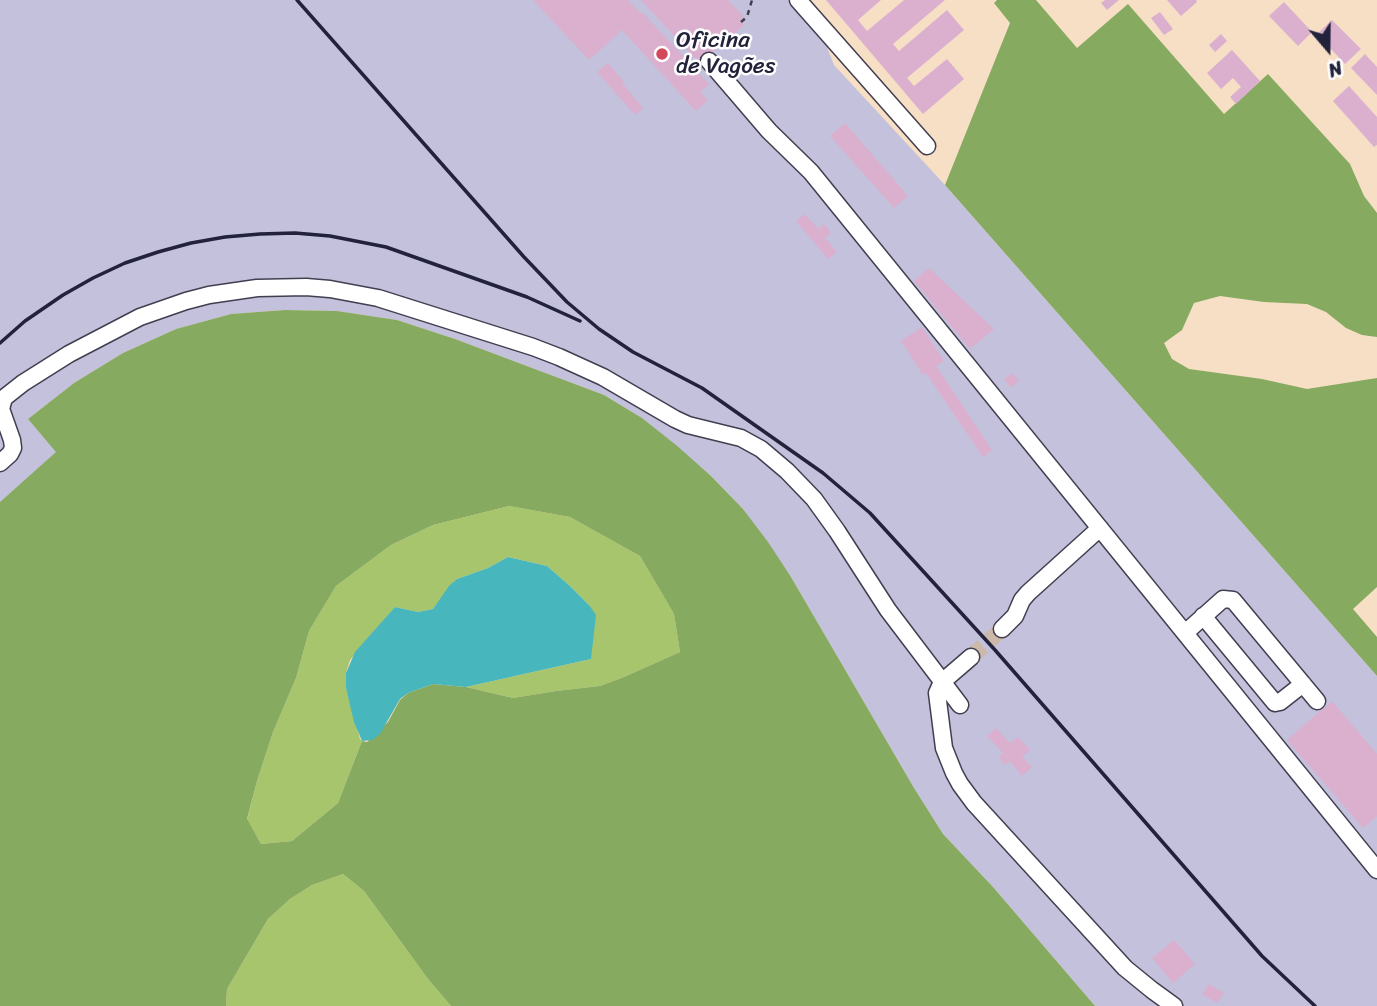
<!DOCTYPE html>
<meta charset="utf-8">
<style>
body{margin:0}
#map{position:relative;width:1377px;height:1006px;overflow:hidden;background:#f6dfc5;font-family:Sriracha,sans-serif}
canvas{display:block}
.north{position:absolute;left:1293px;top:14px;width:70px;height:70px;-webkit-text-stroke:5px #fff;paint-order:stroke;rotate:160deg;font-size:19px;font-weight:700;line-height:28px;text-align:center;color:#22223b}
.north::after{content:'';display:block;margin:auto;width:24px;height:32px;background:#22223b;clip-path:polygon(50% 0,100% 100%,50% 72%,0 100%)}
</style>
<div id="map">
<canvas width="1377" height="1006"></canvas>
<div class="north">N</div>
</div>
<script>
const ctx = document.querySelector('canvas').getContext('2d');
ctx.lineJoin = 'round';
function fill(path, color) {
  ctx.fillStyle = color;
  ctx.fill(path, 'evenodd');
}
function toPath(rows) {
  const path = new Path2D();
  for (const r of rows) {
    path.moveTo(r[0], r[1]);
    for (let i = 2; i < r.length; i += 2) path.lineTo(r[i], r[i + 1]);
  }
  return path;
}
function trace(path, color, width, dash) {
  ctx.strokeStyle = color;
  ctx.lineWidth = width;
  ctx.lineCap = dash ? 'butt' : 'round';
  ctx.setLineDash(dash || []);
  ctx.stroke(path);
}
function write(font, color, halo, rows, align = 'center') {
  ctx.font = font + ' Sriracha,sans-serif';
  ctx.lineWidth = 5;
  ctx.setLineDash([]);
  ctx.textBaseline = 'middle';
  ctx.strokeStyle = halo;
  ctx.fillStyle = color;
  for (const [text, x, y, turn = 0] of rows) {
    ctx.save();
    ctx.translate(x, y);
    ctx.rotate((+turn || 0) * Math.PI / 180);
    ctx.textAlign = isNaN(turn) ? turn : align;
    if (halo) ctx.strokeText(text, 0, 0);
    ctx.fillText(text, 0, 0);
    ctx.restore();
  }
}
const industrial = toPath([
 [0,0,788,0,825,42,834,65,945,185,1377,676,1377,1006,1095,1006,993,887,943,834,914,788,791,577,743,509,711,476,642,418,604,395,455,339,397,320,337,311,285,310,231,314,176,329,123,353,74,383,28,419,57,452,0,502]
]);
const green = toPath([
 [509,506,570,517,640,556,674,614,680,652,624,677,600,686,556,691,513,698,466,687,591,659,589,605,570,586,547,566,508,557,488,568,457,579,433,609,418,612,395,607,350,660,346,673,346,688,360,739,362,741,338,803,292,841,261,844,247,820,257,781,273,732,296,678,309,631,336,586,391,545,433,525],
 [343,874,364,891,428,979,451,1006,226,1006,227,989,268,919,290,899,312,885]
]);
const forest = toPath([
 [997,0,1036,0,1077,48,1128,4,1224,114,1268,74,1350,164,1364,196,1377,213,1377,337,1362,335,1346,328,1326,312,1307,304,1264,302,1220,296,1194,303,1182,330,1164,343,1172,359,1189,369,1262,379,1307,389,1377,378,1377,587,1353,609,1377,637,1377,676,945,185,1010,23,994,3],
 [285,310,337,311,397,320,455,339,604,395,642,418,676,445,711,476,743,509,768,542,791,577,914,788,943,834,993,887,1095,1006,451,1006,428,979,364,891,343,874,312,885,290,899,268,919,227,989,226,1006,0,1006,0,502,56,452,28,419,74,383,123,353,176,329,231,314],
 [509,506,570,517,640,556,674,614,680,652,624,677,600,686,556,691,513,698,466,687,433,684,408,693,400,700,388,722,367,742,362,741,338,803,292,841,261,844,247,819,257,781,273,732,296,678,309,631,336,586,391,545,433,525]
]);
const water = toPath([
 [508,557,547,566,570,586,589,605,596,615,591,659,466,687,433,684,408,693,400,699,380,734,372,740,362,741,354,722,346,688,346,673,355,652,395,607,418,612,433,609,449,586,457,579,488,568]
]);
const building = toPath([
 [533,0,628,0,640,13,642,12,709,84,700,92,708,100,696,111,622,30,589,60],
 [641,0,728,0,744,17,740,20,744,25,703,60,701,57,697,60],
 [826,0,881,0,858,20,867,31,904,0,945,0,893,44,899,51,947,10,964,30,907,78,914,86,947,59,964,79,923,114],
 [1105,0,1119,0,1107,10,1101,3],
 [1167,0,1196,0,1197,2,1181,16],
 [1284,2,1312,32,1298,46,1269,16],
 [1160,12,1173,29,1164,35,1151,18],
 [1332,20,1361,49,1345,64,1317,34],
 [1221,34,1227,41,1215,52,1209,45],
 [1232,50,1260,81,1236,104,1230,97,1241,87,1233,78,1221,89,1207,73],
 [1365,54,1377,67,1377,95,1351,68],
 [608,63,624,82,622,83,643,108,635,115,597,72],
 [1349,86,1377,117,1377,145,1374,147,1333,101],
 [845,123,908,196,894,208,830,136],
 [805,214,818,229,824,224,831,233,825,238,837,252,828,259,796,221],
 [929,268,994,329,970,349,914,281],
 [922,327,944,361,936,366,992,450,983,457,926,373,923,375,901,341],
 [1012,373,1019,381,1011,388,1004,379],
 [1332,701,1377,754,1377,816,1363,828,1287,740],
 [996,728,1010,743,1018,737,1030,750,1022,757,1032,767,1022,776,1010,761,1005,765,999,757,1003,753,987,736],
 [1174,940,1195,964,1173,983,1152,958],
 [1209,984,1224,993,1217,1003,1202,994]
]);
const minorTunnel = toPath([
 [971,657,1002,629]
]);
const path = toPath([
 [741,22,747,17,752,0]
]);
const minor = toPath([
 [798,0,927,146],
 [709,61,769,131,811,172,1377,870],
 [0,463,10,454,13,448,12,440,1,409,4,398,23,383,69,354,140,317,186,301,209,295,257,288,306,287,330,289,378,298,533,347,559,357,603,377,675,419,688,425,741,438,761,449,787,471,814,499,837,531,888,610,960,705],
 [1203,616,1275,703,1280,702,1303,684],
 [1002,629,1015,616,1022,600,1028,593,1100,528],
 [1185,633,1223,599,1233,600,1317,701],
 [971,657,942,682,937,693,944,748,954,773,960,784,974,803,1125,968,1152,990,1174,1006]
]);
const rail = toPath([
 [297,0,524,257,567,302,599,329,633,352,702,388,823,473,870,513,995,650,1262,956,1315,1006],
 [0,343,25,321,63,295,93,278,125,263,158,252,191,243,225,237,260,234,295,233,330,236,386,247,527,297,580,321]
]);
const markers = [
 [662,54,7,"#d1495b"]
];
const poiNames = [
 ["Oficina",676,41],
 ["de Vagões",676,67]
];
fill(industrial, '#c3c1db');
fill(green, '#a7c56c');
fill(forest, '#85aa60');
fill(water, '#47b7bd');
fill(building, '#dbb0cf');
trace(minorTunnel, '#ccb9a9', 16, [16, 8]);
trace(minor, '#423e50', 19);
trace(path, '#423e50', 2.5, [5, 5]);
trace(minor, '#fff', 16);
trace(rail, '#22223b', 3.5);
for (const [x, y, r, color] of markers) {
  const dot = new Path2D();
  dot.arc(x, y, r, 0, 2 * Math.PI);
  ctx.fillStyle = color;
  ctx.fill(dot);
  trace(dot, '#fff', 2.5);
}
write('23px', '#22223b', '#fff', poiNames, 'left');
</script>
